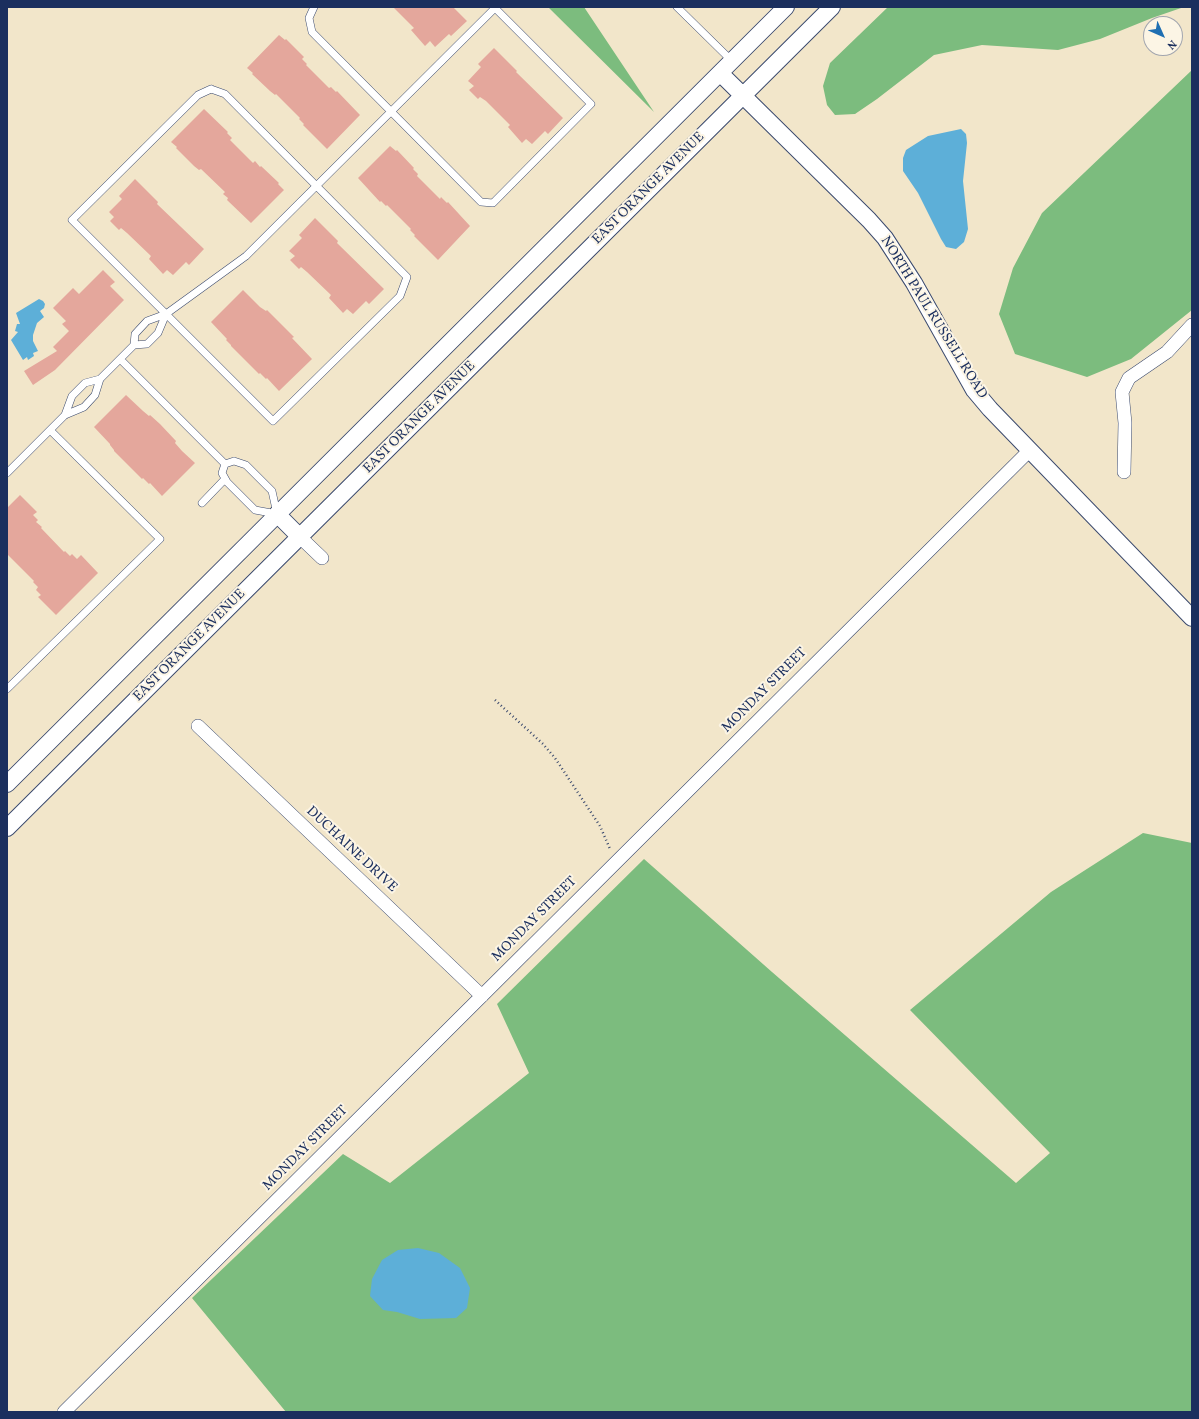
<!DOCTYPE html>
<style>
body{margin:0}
#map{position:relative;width:1199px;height:1419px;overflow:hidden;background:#f2e6ca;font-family:Vollkorn,serif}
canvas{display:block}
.frame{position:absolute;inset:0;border:8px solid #1b2f5e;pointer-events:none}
.north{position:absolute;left:1143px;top:16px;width:40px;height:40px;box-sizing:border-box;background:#fcf5e5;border:1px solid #a2a6af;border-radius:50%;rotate:135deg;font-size:11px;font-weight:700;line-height:16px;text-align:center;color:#1b2f5e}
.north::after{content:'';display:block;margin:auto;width:14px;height:18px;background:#1f6fb2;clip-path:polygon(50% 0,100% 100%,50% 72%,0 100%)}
</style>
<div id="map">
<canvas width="1199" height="1419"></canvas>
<div class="frame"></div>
<div class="north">N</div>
</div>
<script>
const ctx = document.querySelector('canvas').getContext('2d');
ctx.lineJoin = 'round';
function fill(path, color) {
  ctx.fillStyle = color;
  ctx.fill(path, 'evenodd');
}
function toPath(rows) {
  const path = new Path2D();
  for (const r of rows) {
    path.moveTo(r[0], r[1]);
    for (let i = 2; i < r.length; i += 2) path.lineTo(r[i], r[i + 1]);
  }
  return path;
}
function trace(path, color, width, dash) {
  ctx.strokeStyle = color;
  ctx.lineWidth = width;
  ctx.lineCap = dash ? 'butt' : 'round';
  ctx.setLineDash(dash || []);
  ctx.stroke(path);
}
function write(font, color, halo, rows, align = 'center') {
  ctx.font = font + ' Vollkorn,serif';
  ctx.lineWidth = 4;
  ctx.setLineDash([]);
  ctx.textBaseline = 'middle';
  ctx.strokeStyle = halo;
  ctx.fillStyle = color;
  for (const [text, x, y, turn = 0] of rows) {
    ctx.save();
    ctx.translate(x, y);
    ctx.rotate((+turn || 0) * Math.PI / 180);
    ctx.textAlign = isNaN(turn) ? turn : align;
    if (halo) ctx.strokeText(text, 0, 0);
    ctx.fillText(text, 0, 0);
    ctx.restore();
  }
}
const forest = toPath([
 [548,7,584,7,654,112],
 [888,7,1184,7,1152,18,1100,39,1058,50,982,45,934,55,877,99,855,114,835,115,827,105,823,86,830,63],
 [1192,70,1192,310,1131,359,1087,377,1015,354,999,314,1013,268,1042,213],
 [1143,833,1192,843,1192,1412,286,1412,192,1298,343,1154,390,1183,529,1073,497,1004,644,859,772,972,1016,1183,1050,1153,910,1010,1051,892]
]);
const water = toPath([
 [961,129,966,134,967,143,963,181,968,229,964,242,956,249,946,247,941,239,918,193,903,171,903,158,906,150,928,136],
 [39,299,43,301,45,304,44,308,40,311,44,317,37,323,33,335,33,341,38,351,33,353,34,356,28,360,27,357,23,360,11,340,18,332,15,331,17,324,20,324,16,313],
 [418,1248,439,1253,460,1268,470,1288,467,1308,456,1318,420,1319,397,1312,383,1310,370,1296,372,1279,382,1260,398,1250]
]);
const building = toPath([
 [393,7,453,7,467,21,451,36,449,34,435,47,430,41,425,46,411,30,414,28],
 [279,35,285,40,286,39,304,57,302,59,307,64,306,65,329,88,331,87,336,92,337,91,360,115,327,149,303,125,304,124,299,119,300,118,276,94,275,95,270,91,252,74,253,73,247,68],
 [494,48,517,71,516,72,563,118,548,134,545,131,532,144,526,139,522,143,508,127,510,125,486,101,480,97,478,99,469,90,474,86,468,81,481,67,478,64],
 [204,109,228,132,227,133,232,138,230,140,253,163,255,161,260,167,261,166,279,183,278,184,284,190,251,223,227,200,228,198,223,194,225,192,201,169,199,170,194,166,176,148,177,147,171,142],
 [390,146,396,151,397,150,414,168,413,169,418,174,417,176,440,199,441,197,447,203,448,202,470,226,438,260,414,236,415,235,410,230,411,229,387,205,386,206,381,201,380,202,358,178],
 [135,179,158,202,157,204,204,249,189,265,186,262,173,275,167,270,163,274,149,259,151,256,127,233,121,228,119,230,110,221,114,217,109,212,122,199,119,196],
 [315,218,338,241,337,243,384,289,369,304,366,301,353,314,347,309,343,313,329,298,331,295,307,272,301,267,299,269,290,260,295,256,289,251,302,238,299,235],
 [103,270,115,282,110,286,124,300,55,370,33,385,24,371,57,351,53,347,69,331,62,324,66,321,53,308,73,288,79,294],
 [243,290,260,307,266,311,267,310,294,337,292,338,312,359,279,391,267,378,266,379,260,373,259,374,231,346,231,345,226,340,227,339,211,322],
 [126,395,143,411,149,416,150,415,160,424,176,441,175,443,182,451,195,463,162,496,150,483,149,484,143,478,142,479,114,451,114,450,110,445,110,444,94,427],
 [20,495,37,512,33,515,38,520,36,522,42,527,41,528,64,552,65,551,70,556,72,554,77,559,81,555,98,573,56,615,38,597,41,595,36,590,38,587,33,582,34,581,7,554,7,508]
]);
const path = toPath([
 [495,700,543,744,555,758,600,826,610,849]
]);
const service = toPath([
 [314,7,309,18,312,32,481,202,493,203,591,104,494,7],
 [677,7,732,61],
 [211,89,225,94,407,277,400,296,273,421,72,220,198,95,211,89],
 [134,345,135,334,147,321,166,314,246,256,495,8],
 [120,359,225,464],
 [65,415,72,396,85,383,100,379],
 [234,461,246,465,272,491,277,514,255,510,227,482,222,473,225,464,234,461],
 [7,473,65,415,84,407,95,395,100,379,134,345,147,344,158,333,166,314],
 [202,503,225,479],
 [7,689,160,539,50,430]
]);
const minor = toPath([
 [1124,472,1125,423,1122,392,1129,378,1167,352,1192,325],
 [300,537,322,558],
 [198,726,482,996],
 [64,1412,1029,451]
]);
const tertiary = toPath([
 [720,73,869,220,885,238,914,283,974,390,990,409,1192,618],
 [277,514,300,537],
 [7,784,786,7],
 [7,828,832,7]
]);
const streetNames = [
 ["EAST ORANGE AVENUE",649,189,-45],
 ["NORTH PAUL RUSSELL ROAD",933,318,58],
 ["EAST ORANGE AVENUE",420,418,-45],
 ["EAST ORANGE AVENUE",190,646,-45],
 ["MONDAY STREET",765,691,-45],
 ["DUCHAINE DRIVE",351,850,43],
 ["MONDAY STREET",535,920,-45],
 ["MONDAY STREET",306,1149,-45]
];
fill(forest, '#7cbc7e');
fill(water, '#5dafd8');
fill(building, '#e4a79c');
trace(service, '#3b4a6e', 8);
trace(minor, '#3b4a6e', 14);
trace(tertiary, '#3b4a6e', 18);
trace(path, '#3b4a6e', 2.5, [1, 3]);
trace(service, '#fff', 7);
trace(minor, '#fff', 13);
trace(tertiary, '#fff', 16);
write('14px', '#1b2f5e', '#fcf5e5', streetNames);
</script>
